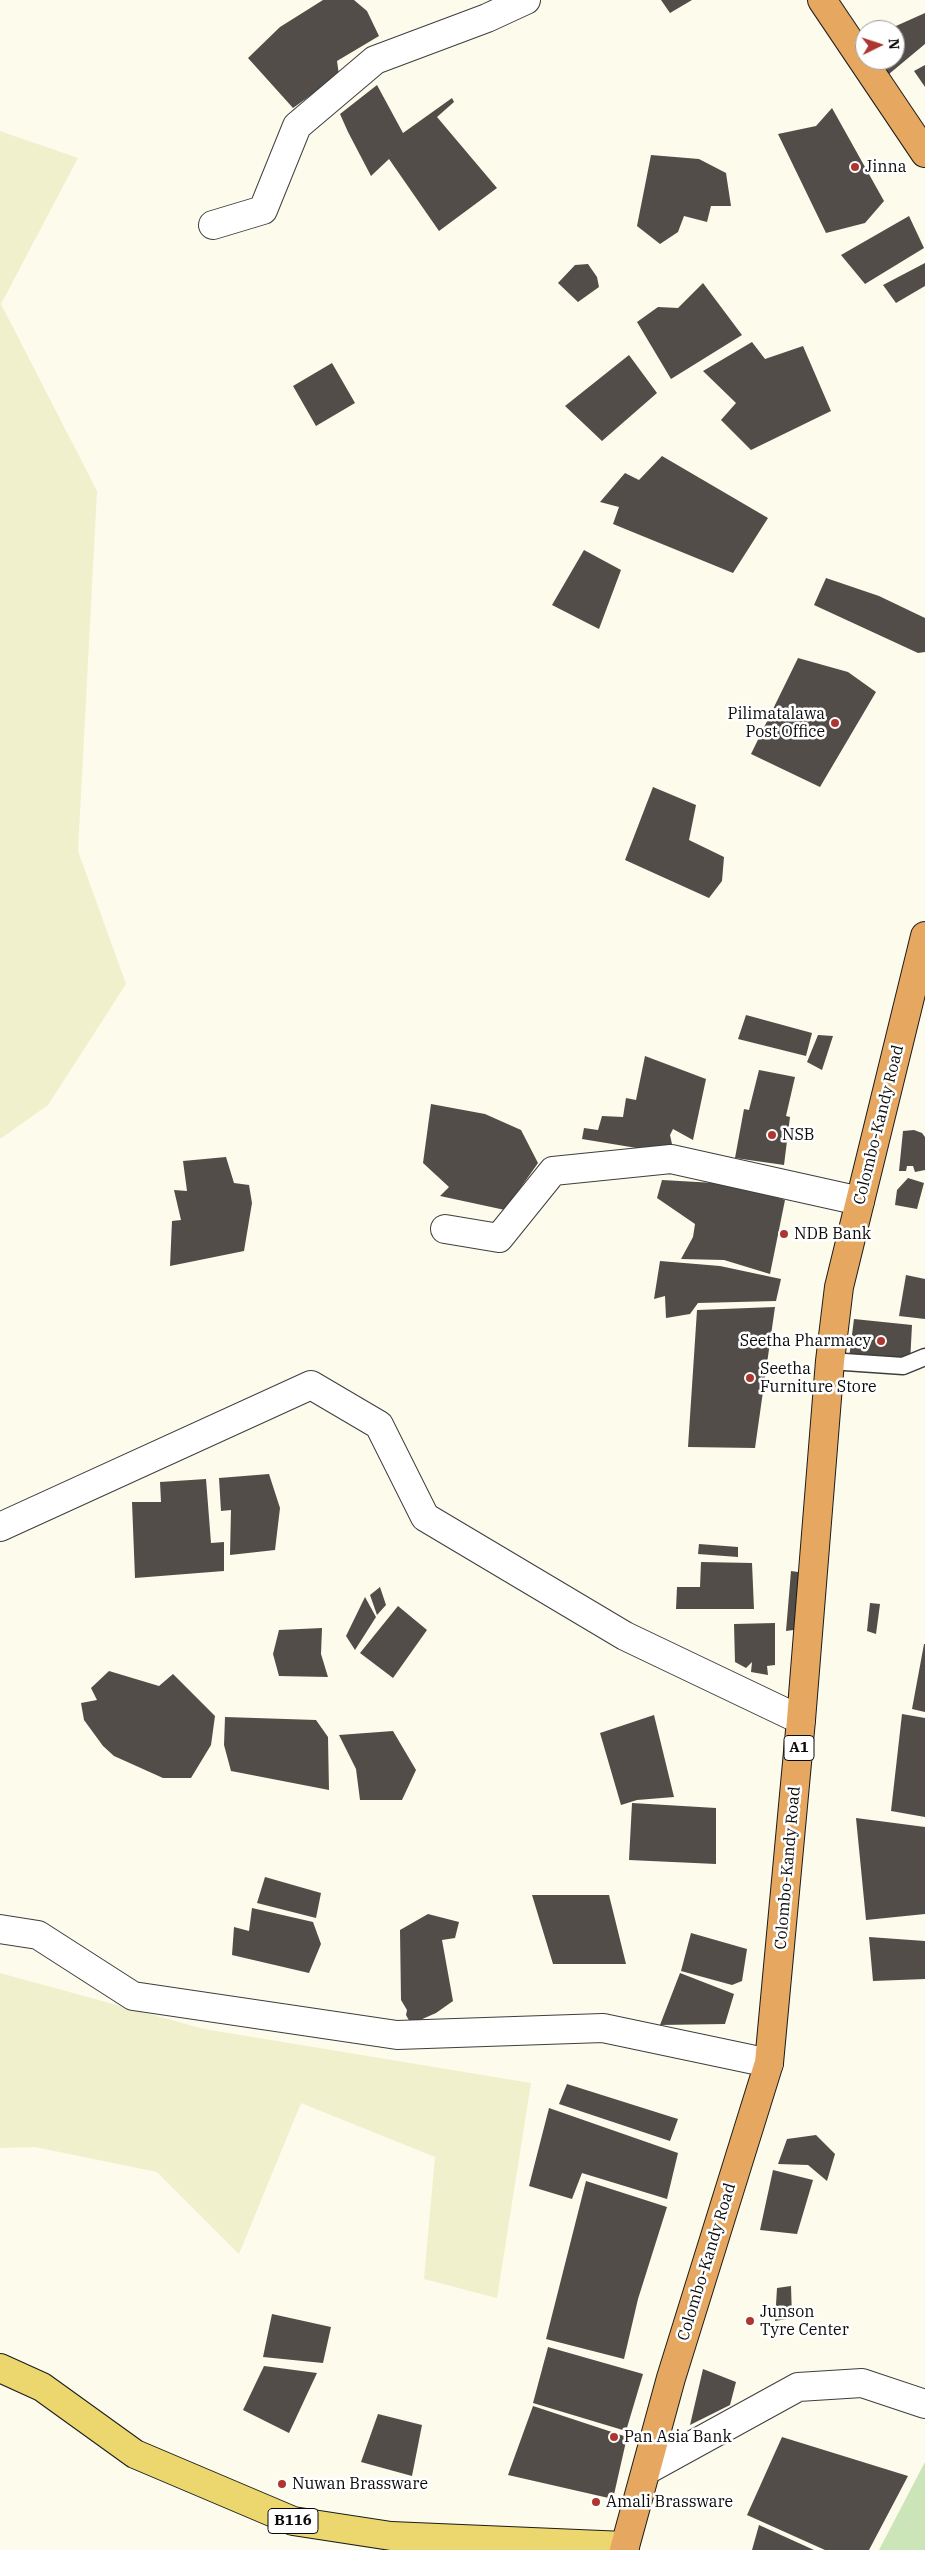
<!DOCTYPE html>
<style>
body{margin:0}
#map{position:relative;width:925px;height:2550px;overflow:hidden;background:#fdfbeb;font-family:"IBM Plex Serif",serif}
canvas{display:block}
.north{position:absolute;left:855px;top:20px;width:50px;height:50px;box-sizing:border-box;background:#fff;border:1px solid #9d9d9d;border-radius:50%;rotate:86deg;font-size:14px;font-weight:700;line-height:20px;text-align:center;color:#0b0b0b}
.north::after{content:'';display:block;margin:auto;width:18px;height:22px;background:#ad3631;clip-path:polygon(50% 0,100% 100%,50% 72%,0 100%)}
</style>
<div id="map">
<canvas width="925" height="2550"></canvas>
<div class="north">N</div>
</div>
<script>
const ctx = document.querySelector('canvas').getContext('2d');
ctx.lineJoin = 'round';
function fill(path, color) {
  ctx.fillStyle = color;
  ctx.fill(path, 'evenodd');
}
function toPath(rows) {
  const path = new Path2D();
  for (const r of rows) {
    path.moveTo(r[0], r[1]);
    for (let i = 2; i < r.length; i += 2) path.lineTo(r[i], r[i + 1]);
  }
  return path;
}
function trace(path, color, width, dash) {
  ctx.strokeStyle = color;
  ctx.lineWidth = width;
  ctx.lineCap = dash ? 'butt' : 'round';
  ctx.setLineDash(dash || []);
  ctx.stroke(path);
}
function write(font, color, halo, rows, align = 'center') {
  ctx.font = font + ' "IBM Plex Serif",serif';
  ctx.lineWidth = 5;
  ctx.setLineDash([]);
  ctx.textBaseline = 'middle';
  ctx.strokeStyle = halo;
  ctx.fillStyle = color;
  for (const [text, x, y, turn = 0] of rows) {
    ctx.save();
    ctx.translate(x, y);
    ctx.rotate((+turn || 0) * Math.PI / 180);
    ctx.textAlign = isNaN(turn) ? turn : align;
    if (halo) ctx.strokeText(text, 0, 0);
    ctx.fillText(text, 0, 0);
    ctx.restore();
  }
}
const farmland = toPath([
 [0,131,78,158,1,304,97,491,78,851,126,984,48,1105,0,1139],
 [0,1973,204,2029,531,2083,497,2298,424,2279,435,2157,301,2103,239,2254,157,2172,35,2147,0,2148]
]);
const green = toPath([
 [925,2462,925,2550,879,2550]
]);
const building = toPath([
 [323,0,354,0,367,11,379,36,337,61,339,75,293,108,248,58,280,27],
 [661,0,692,0,670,13],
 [925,13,925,44,889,74,880,60,895,60,895,30,887,30],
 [925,65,925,87,914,71],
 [377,85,403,133,452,98,454,102,437,117,497,188,439,231,389,159,371,176,348,132,340,114],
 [832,108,884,201,865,223,826,233,778,134,816,126],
 [651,155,699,159,726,173,731,206,711,206,707,222,684,216,678,232,660,244,637,226],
 [909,216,924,248,865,284,841,255],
 [925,263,925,286,896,303,883,285],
 [588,264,597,277,599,287,578,302,558,283,575,265],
 [703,283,742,335,671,379,637,322,658,307,678,308],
 [752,342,765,359,803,346,831,411,751,450,721,420,736,403,703,371],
 [629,355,657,393,602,441,565,406],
 [332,363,355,403,316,426,293,386],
 [662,456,768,518,733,573,613,524,619,507,600,502,625,473,639,480],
 [584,550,621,570,599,629,552,605],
 [826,578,879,596,925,618,925,652,918,653,814,605],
 [798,658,848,672,876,692,820,787,751,754],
 [653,787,696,805,689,840,724,857,722,881,709,898,625,860],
 [746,1015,812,1033,806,1056,738,1039],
 [818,1035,833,1036,822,1070,807,1062],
 [645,1056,706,1079,693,1140,673,1129,670,1135,672,1144,667,1153,582,1139,584,1128,598,1130,602,1116,623,1117,626,1098,636,1100],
 [759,1070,795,1077,786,1116,790,1117,784,1165,735,1158,744,1109,749,1110],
 [431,1104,485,1114,521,1130,538,1163,505,1210,440,1196,449,1187,423,1163],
 [914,1130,922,1133,925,1137,925,1170,915,1172,913,1166,907,1166,906,1171,899,1171,903,1131],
 [226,1157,234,1183,249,1185,252,1203,244,1251,170,1266,172,1221,181,1220,174,1190,187,1191,183,1161],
 [908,1178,924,1183,917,1209,895,1205,897,1190],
 [662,1180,733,1184,785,1200,770,1274,724,1260,681,1259,693,1237,695,1224,657,1198],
 [660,1261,720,1266,781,1279,776,1301,698,1303,690,1314,666,1318,665,1296,654,1299],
 [906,1275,925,1279,925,1319,899,1316],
 [775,1307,755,1448,688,1447,697,1310],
 [854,1319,912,1325,910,1363,849,1358],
 [269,1474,280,1508,275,1550,230,1555,231,1510,221,1511,219,1478],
 [206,1479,211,1543,224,1542,224,1571,135,1578,132,1502,161,1502,160,1482],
 [699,1544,738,1547,738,1557,698,1554],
 [701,1562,752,1563,754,1609,676,1609,677,1587,700,1587],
 [791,1571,805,1573,802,1629,786,1631],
 [380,1587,386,1605,377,1615,370,1595],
 [365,1597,376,1617,355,1650,346,1636],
 [870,1603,880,1604,876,1634,867,1631],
 [398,1606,427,1630,393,1678,360,1653],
 [775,1623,775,1665,767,1666,768,1675,751,1672,752,1662,746,1668,735,1662,734,1624],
 [322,1628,321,1654,328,1677,279,1676,273,1654,279,1630],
 [924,1644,925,1644,925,1712,912,1709],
 [109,1671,159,1686,173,1674,215,1716,211,1745,191,1778,163,1778,114,1756,103,1746,84,1720,81,1703,97,1700,91,1688],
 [902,1714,925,1718,925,1817,891,1811],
 [654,1715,674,1797,637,1800,621,1805,600,1733],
 [225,1717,316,1720,328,1737,329,1790,231,1771,224,1745],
 [393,1731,416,1770,402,1800,360,1800,356,1769,339,1735],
 [632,1803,716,1808,716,1864,629,1860],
 [856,1818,925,1827,925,1914,866,1920],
 [265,1877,321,1893,316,1918,257,1903],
 [532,1895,609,1895,626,1964,553,1964],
 [252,1908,313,1922,321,1944,309,1973,232,1955,234,1927,249,1931],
 [428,1914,459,1922,455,1938,442,1940,453,2001,436,2013,411,2024,406,2015,407,2010,401,2000,400,1930],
 [691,1933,747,1949,742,1981,732,1985,681,1971],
 [869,1937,925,1941,925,1979,873,1981],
 [680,1973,734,1994,725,2024,660,2025],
 [567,2084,678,2119,670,2141,559,2104],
 [549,2108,678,2153,667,2199,582,2173,572,2199,529,2186],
 [816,2135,835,2154,827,2181,808,2165,778,2164,787,2139],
 [773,2170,813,2180,797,2234,760,2230],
 [586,2181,667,2207,638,2299,624,2359,546,2339],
 [791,2286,792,2318,775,2321,777,2288],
 [272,2314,331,2327,323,2363,263,2357],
 [548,2347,643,2374,626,2431,533,2403],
 [264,2366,317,2373,289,2433,243,2410],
 [703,2369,736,2382,730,2405,690,2425],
 [533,2406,627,2437,613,2499,508,2475],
 [378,2414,422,2425,412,2476,361,2462],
 [782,2437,908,2476,869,2550,825,2550,747,2515],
 [759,2525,814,2550,752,2550]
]);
const lane = toPath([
 [830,1361,903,1366,925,1357]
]);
const street = toPath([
 [213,225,263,210,297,126,375,60,487,18,526,0],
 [445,1229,499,1238,553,1171,671,1159,860,1201],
 [0,1527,311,1385,379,1425,425,1517,625,1636,801,1720],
 [0,1929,38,1935,133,1996,397,2035,603,2028,769,2063],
 [647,2470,798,2387,862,2383,925,2404]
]);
const primary = toPath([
 [0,2368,42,2387,135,2454,293,2521,391,2536,625,2546]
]);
const highway = toPath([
 [822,0,925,153],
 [624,2550,671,2378,769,2063,801,1720,830,1361,839,1287,925,936]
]);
const markers = [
 [855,167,5,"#ad3631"],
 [835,723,5,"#ad3631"],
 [772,1135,5,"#ad3631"],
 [784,1234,5,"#ad3631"],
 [881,1341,5,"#ad3631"],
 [750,1378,5,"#ad3631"],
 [750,2321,5,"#ad3631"],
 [614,2437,5,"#ad3631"],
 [282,2484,5,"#ad3631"],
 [596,2502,5,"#ad3631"]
];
const shields = [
 [799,1748,30],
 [293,2521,50]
];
const shieldNames = [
 ["A1",799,1748],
 ["B116",293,2521]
];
const poiNames = [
 ["Jinna",865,167],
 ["Pilimatalawa",825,714,"right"],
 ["Post Office",825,732,"right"],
 ["NSB",782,1135],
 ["NDB Bank",794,1234],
 ["Seetha Pharmacy",871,1341,"right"],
 ["Seetha",760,1369],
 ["Furniture Store",760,1387],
 ["Junson",760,2312],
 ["Tyre Center",760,2330],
 ["Pan Asia Bank",624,2437],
 ["Nuwan Brassware",292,2484],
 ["Amali Brassware",606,2502]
];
const streetNames = [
 ["Colombo-Kandy Road",879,1125,-76],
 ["Colombo-Kandy Road",788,1868,-85],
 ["Colombo-Kandy Road",707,2262,-73]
];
fill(farmland, '#f0f0cd');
fill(green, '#cbe4b8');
fill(building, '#524d48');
trace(lane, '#3e3e3e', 19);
trace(street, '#3e3e3e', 30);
trace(primary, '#1c1c1c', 30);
trace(highway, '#1c1c1c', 30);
trace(lane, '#fff', 16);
trace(street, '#fff', 28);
trace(primary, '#ebd76d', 28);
trace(highway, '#e6a860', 28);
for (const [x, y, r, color] of markers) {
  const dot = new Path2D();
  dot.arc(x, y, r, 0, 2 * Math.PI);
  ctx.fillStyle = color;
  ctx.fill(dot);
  trace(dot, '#fff', 2);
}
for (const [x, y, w] of shields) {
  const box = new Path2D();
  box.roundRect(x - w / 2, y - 12.5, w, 25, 4);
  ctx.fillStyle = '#fff';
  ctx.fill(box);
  trace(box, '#0b0b0b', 1);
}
write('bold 15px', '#0b0b0b', null, shieldNames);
write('16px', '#0b0b0b', '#fff', poiNames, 'left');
write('16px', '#0b0b0b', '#fff', streetNames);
</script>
